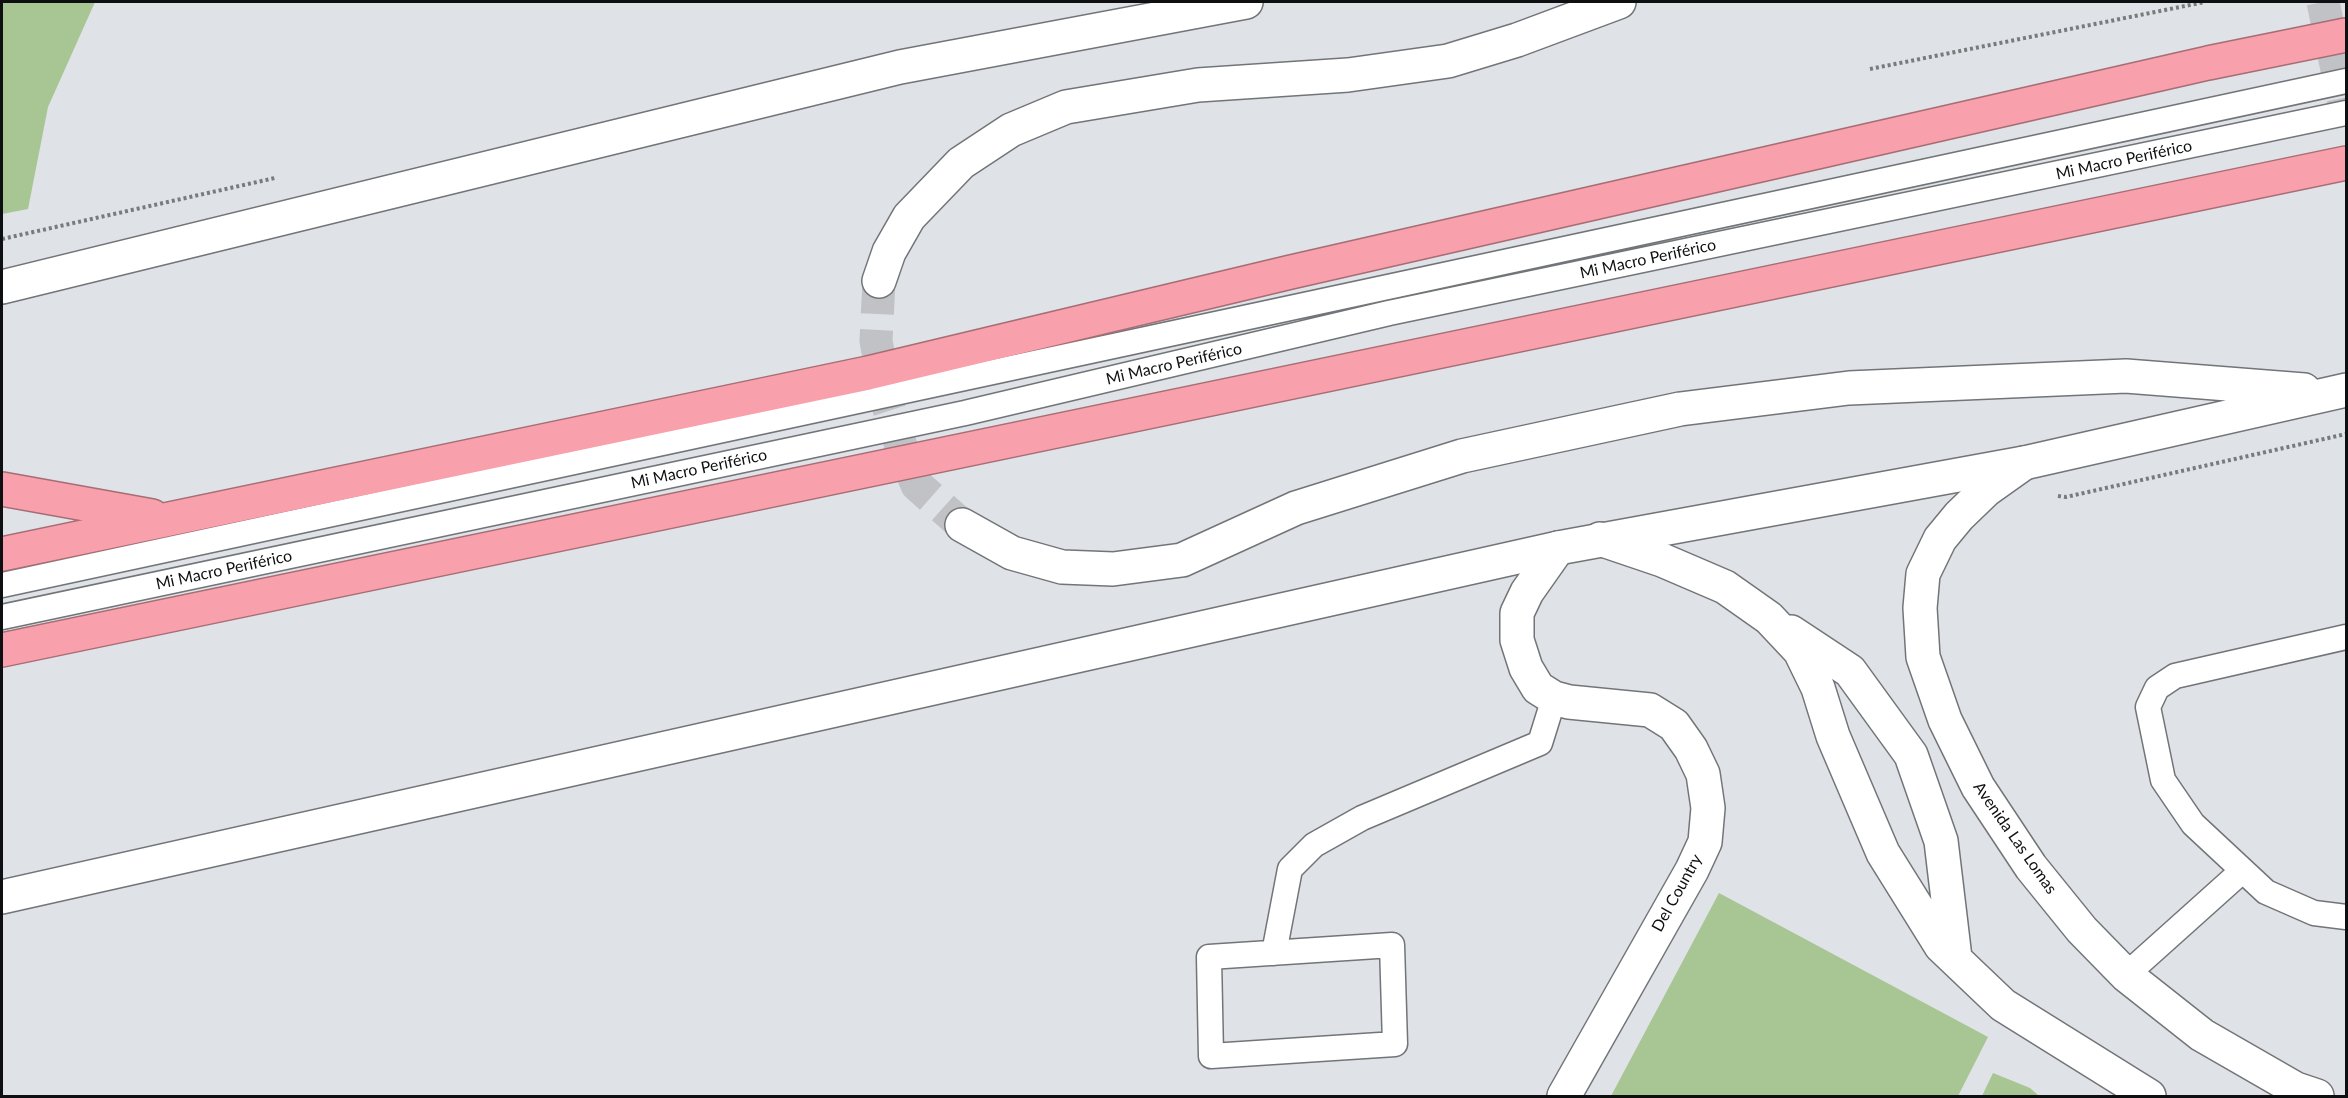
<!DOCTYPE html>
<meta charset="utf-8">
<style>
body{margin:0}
#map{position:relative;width:2348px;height:1098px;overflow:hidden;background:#dfe2e6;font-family:Lato,sans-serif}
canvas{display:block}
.frame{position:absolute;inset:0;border:3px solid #0e0f10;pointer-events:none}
</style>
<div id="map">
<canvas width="2348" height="1098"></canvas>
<div class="frame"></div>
</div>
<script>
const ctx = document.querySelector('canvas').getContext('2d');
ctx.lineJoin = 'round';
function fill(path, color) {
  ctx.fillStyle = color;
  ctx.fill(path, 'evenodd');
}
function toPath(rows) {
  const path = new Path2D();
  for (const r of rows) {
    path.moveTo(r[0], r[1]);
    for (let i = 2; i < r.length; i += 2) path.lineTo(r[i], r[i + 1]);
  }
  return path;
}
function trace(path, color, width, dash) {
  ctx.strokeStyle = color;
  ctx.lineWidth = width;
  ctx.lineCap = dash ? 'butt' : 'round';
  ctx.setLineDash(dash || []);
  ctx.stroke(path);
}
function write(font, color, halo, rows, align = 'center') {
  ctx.font = font + ' Lato,sans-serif';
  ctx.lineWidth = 6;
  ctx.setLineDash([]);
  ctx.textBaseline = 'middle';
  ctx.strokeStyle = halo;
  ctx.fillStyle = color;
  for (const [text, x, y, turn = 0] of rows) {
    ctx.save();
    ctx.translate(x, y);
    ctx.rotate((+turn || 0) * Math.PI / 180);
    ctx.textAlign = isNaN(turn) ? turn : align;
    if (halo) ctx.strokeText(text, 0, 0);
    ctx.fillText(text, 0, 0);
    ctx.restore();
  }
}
const green = toPath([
 [2,2,95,2,48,107,28,209,2,214],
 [1719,893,1988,1037,1958,1096,1611,1096],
 [1993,1073,2030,1088,2039,1096,1982,1096]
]);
const minorTunnel = toPath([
 [2323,2,2346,113]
]);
const secondaryTunnel = toPath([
 [879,281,876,341,889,409,903,452,917,485,962,525]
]);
const path = toPath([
 [1870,69,2205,2],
 [2,239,275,178],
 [2058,496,2066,497,2346,434]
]);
const service = toPath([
 [2,585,2346,81],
 [2,617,965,413,1389,313,2346,113],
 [2346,637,2175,676,2157,688,2148,707,2163,780,2193,824,2266,892,2314,913,2346,917],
 [1392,945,1395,1044,1211,1056,1209,957,1392,945],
 [1274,953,1290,869,1314,845,1362,818,1540,743,1554,698],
 [2126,975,2242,871]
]);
const minor = toPath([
 [2024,463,1986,490,1959,516,1940,539,1923,574,1920,608,1923,657,1945,720,1978,787,2031,867,2082,930,2126,975,2202,1035,2296,1089,2317,1096],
 [1600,539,1662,560,1725,587,1769,618,1800,651,1818,688,1833,736,1883,853,1941,946,2003,1005,2149,1096],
 [1558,548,1527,592,1517,613,1517,640,1526,668,1538,688,1554,698,1569,702,1650,710,1674,725,1691,749,1703,774,1708,808,1705,842,1692,870,1564,1096],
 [1791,632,1850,671,1911,755,1941,841,1955,958]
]);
const secondary = toPath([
 [879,281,889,252,909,217,961,163,1011,130,1066,107,1198,85,1348,75,1448,61,1517,40,1619,2],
 [2,287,900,67,1246,2],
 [962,525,1012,553,1062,567,1113,569,1182,560,1296,508,1462,456,1680,409,1849,388,2126,376,2304,390],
 [2,897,1558,548,2024,463,2346,390]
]);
const motorway = toPath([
 [2,489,152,516],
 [2,554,868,373,1291,272,2208,63,2346,35],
 [2,650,2346,163]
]);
const streetNames = [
 ["Mi Macro Periférico",2124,160,-12],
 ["Mi Macro Periférico",1648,259,-12],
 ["Mi Macro Periférico",1174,364,-13],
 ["Mi Macro Periférico",699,469,-12],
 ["Mi Macro Periférico",224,570,-12],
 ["Avenida Las Lomas",2015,838,55],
 ["Del Country",1677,893,-61]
];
fill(green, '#a8c594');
trace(minorTunnel, '#c0c2c6', 33, [33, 16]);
trace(secondaryTunnel, '#c0c2c6', 33, [33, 16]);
trace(service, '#727578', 27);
trace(minor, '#727578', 36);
trace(secondary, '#727578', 36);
trace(motorway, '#a66d75', 36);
trace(path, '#787a7c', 4, [3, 3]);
trace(service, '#fff', 24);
trace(minor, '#fff', 33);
trace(secondary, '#fff', 33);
trace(motorway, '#f8a0ac', 33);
write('16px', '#0e0f10', '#fff', streetNames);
</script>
